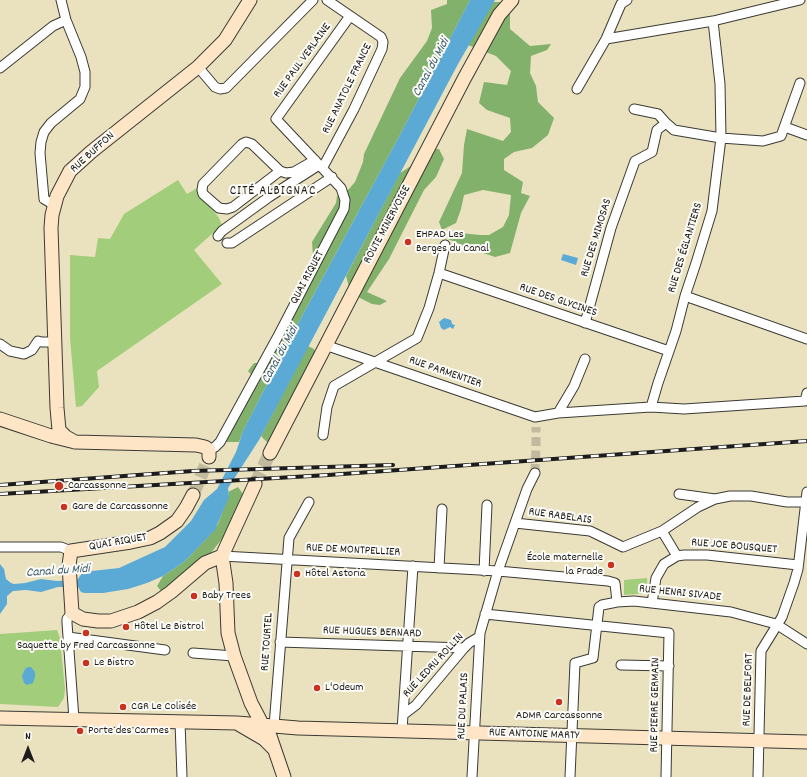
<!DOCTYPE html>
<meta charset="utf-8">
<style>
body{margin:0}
#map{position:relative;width:807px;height:777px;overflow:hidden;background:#eae2bf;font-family:Dekko,sans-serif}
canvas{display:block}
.north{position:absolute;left:8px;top:729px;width:40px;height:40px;-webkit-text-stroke:3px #fdfcf7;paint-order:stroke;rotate:0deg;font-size:11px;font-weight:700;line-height:16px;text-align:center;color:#1c1c1c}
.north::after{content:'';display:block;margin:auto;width:14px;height:18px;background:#1c1c1c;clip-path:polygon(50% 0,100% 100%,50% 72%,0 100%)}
</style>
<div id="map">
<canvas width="807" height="777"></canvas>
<div class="north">N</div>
</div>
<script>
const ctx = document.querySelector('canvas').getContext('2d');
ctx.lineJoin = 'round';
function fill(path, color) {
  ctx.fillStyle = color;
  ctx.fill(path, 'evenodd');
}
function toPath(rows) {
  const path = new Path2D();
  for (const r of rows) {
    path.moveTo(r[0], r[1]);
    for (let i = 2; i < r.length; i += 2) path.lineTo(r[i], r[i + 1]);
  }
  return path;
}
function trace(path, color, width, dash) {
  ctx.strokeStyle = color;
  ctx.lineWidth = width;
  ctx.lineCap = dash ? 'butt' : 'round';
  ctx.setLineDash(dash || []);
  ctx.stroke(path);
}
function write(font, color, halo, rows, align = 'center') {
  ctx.font = font + ' Dekko,sans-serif';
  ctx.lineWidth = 4;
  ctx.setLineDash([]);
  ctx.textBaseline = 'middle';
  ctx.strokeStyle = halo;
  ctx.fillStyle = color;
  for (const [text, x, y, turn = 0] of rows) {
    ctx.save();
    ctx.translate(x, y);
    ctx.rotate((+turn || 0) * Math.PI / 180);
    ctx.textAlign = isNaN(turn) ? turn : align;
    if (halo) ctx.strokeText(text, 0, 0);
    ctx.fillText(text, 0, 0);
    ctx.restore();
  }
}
const green = toPath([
 [178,180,187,194,197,188,219,218,222,225,194,250,222,284,97,371,99,387,82,406,76,407,70,338,70,255,95,257,98,238,110,239,124,214],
 [647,578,648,593,624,595,624,580],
 [57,630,60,638,65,689,64,698,58,707,0,704,0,634]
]);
const forest = toPath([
 [447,0,470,0,401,133,302,316,243,431,239,442,227,442,224,441,257,381,248,371,254,363,261,363,312,264,313,256,312,242,336,203,337,196,349,189,355,182,363,162,364,154,400,78,427,41,432,28,431,10,447,4],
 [493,2,510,2,510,29,530,46,551,44,547,50,531,56,530,73,536,86,538,102,554,118,548,135,532,148,514,152,504,159,504,170,523,182,521,193,530,196,521,213,510,253,495,257,469,248,448,239,460,233,480,235,489,235,503,227,509,215,511,195,483,190,464,195,461,209,456,223,442,230,439,222,462,173,464,145,467,129,503,141,511,132,510,118,487,110,479,103,484,82,507,85,511,71,496,56,468,45],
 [434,149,439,149,444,159,436,177,424,190,389,259,367,292,387,301,380,305,372,304,360,298,349,287,346,276,400,173,411,166,424,152],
 [308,346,314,349,316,355,295,397,286,406,272,444,267,442,261,436],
 [238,487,246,498,226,534,206,559,166,589,161,591,157,586,163,576,184,562,209,536,218,524,229,494,228,492]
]);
const water = toPath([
 [470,0,495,0,458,64,259,440,230,485,228,488,229,497,215,530,184,562,163,576,147,583,128,589,103,593,84,593,81,592,78,587,58,587,41,592,26,590,13,591,7,596,7,604,0,614,0,564,4,569,6,579,11,583,14,584,25,583,41,579,57,581,77,580,83,572,119,568,165,547,191,521,204,500,217,489,236,452,243,431,301,318,401,133],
 [563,254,578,258,576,265,561,260],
 [444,318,451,320,452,324,455,325,453,329,450,327,444,330,441,328,439,322],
 [28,667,31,667,35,672,35,677,33,683,27,685,24,683,22,676,25,669]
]);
const streetTunnel = toPath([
 [535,473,536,446,536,427]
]);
const secondaryTunnel = toPath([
 [255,484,270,453],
 [193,495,209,457]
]);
const street = toPath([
 [606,39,713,21,800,0],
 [198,67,215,87,220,89,226,88,313,0],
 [0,68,53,26,66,20],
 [577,89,606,39,621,4,627,0],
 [634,109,658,114,666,123,674,130,721,138,763,141,781,136,800,83],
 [785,127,807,135],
 [323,167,354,109,382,49,383,42,381,37,327,0],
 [280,171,233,207,227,209,219,208,203,194,202,190,203,184,242,144,246,142,252,144,280,171,286,173,294,172,315,160],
 [54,205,44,199,40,153,41,142,44,132,51,123,80,99,85,87,85,72,81,57,66,20,61,0],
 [218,236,222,231,269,197,319,165],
 [227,243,232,243,332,177],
 [439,273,669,351],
 [685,296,807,339],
 [585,323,611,228,635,161,652,152,657,130,666,123],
 [0,344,10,351,24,354,32,350,38,341,42,342,54,342],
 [325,345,535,417,558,413,651,407,684,409,805,401,807,393],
 [651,407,658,383,676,331,685,296,696,263,712,211,721,138,720,84,713,21],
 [558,413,574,386,585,359],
 [323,435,327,407,334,386,417,338,429,308,439,273,445,245],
 [209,450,215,447,220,442,277,338,344,209,345,200,341,188,276,119,350,16],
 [679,494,715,499,730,496,751,496,787,502,805,502],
 [515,523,590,531,623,547,662,531,698,507,715,499],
 [662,531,677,556],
 [0,547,61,547,71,551],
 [222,556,498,571,608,581,615,583,617,602],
 [439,568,442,509],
 [484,571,487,505],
 [652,603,656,578,664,564,677,556,684,555,707,555,798,565],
 [72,613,67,619,67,623,74,719],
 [485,614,669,633,666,777],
 [68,637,165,650],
 [280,642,464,648],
 [193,653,234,656],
 [621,665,669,666],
 [403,715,413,566],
 [180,722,182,777],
 [274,726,289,538,309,502],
 [402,731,403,715,416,705,464,648,469,643,479,637],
 [472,777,480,633,498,571,527,489,535,473],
 [570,777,575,663,593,658,599,607,602,605,617,602,634,601,731,612,776,624,807,644],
 [758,777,761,651,782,617,794,583,798,569,807,492]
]);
const secondary = toPath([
 [0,419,51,436,75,442,196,445,205,447,209,450,209,457],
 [75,442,66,437,59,430,57,408,51,228,52,215,57,196,70,171,91,152,198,67,225,40,250,0],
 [270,453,464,79,499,15,512,0],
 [255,484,222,556,226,583,228,633,234,656,251,703,262,724,270,736,284,777],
 [193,495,186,508,177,521,160,533,150,538,131,542,71,551,69,565,72,613,83,619,98,621,111,621,138,612,157,602,171,592,205,563,222,556],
 [0,718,237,723,298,728,807,742],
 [240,725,264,739,273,748]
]);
const rail = toPath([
 [0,485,193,471,393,465],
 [0,494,328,475,807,441]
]);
const markers = [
 [408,242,4,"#c8321e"],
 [59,486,5,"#c8321e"],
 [64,507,4,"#c8321e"],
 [611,565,4,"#c8321e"],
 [297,574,4,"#c8321e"],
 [194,596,4,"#c8321e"],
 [126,627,4,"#c8321e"],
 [86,633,4,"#c8321e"],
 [86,663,4,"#c8321e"],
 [317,688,4,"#c8321e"],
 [559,702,4,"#c8321e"],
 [123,707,4,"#c8321e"],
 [80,731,4,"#c8321e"]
];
const streetNames = [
 ["RUE PAUL VERLAINE",303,61,-54],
 ["RUE ANATOLE FRANCE",348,89,-64],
 ["RUE BUFFON",93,153,-42],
 ["ROUTE MINERVOISE",388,225,-62],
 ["RUE DES MIMOSAS",597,238,-73],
 ["RUE DES ÉGLANTIERS",686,248,-73],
 ["QUAI RIQUET",308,278,-62],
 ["RUE DES GLYCINES",558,301,19],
 ["RUE PARMENTIER",445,373,19],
 ["RUE RABELAIS",560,517,8],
 ["QUAI RIQUET",118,543,-10],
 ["RUE JOE BOUSQUET",734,547,5],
 ["RUE DE MONTPELLIER",353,551,3],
 ["RUE HENRI SIVADE",680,594,6],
 ["RUE HUGUES BERNARD",372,633,2],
 ["RUE TOURTEL",268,642,-86],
 ["RUE LEDRU ROLLIN",434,666,-47],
 ["RUE DE BELFORT",749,690,-88],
 ["RUE PIERRE GERMAIN",656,705,-89],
 ["RUE DU PALAIS",464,706,-87],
 ["RUE ANTOINE MARTY",534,735,2]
];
const poiNames = [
 ["EHPAD Les",416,235],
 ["Berges du Canal",416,249],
 ["Carcassonne",68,486],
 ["Gare de Carcassonne",72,507],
 ["École maternelle",603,558,"right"],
 ["la Prade",603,572,"right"],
 ["Hôtel Astoria",305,574],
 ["Baby Trees",202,596],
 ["Hôtel Le Bistrol",134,627],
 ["Saquette by Fred Carcassonne",86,646,"center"],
 ["Le Bistro",94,663],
 ["L'Odeum",325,688],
 ["CGR Le Colisée",131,707],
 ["ADMR Carcassonne",559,716,"center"],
 ["Porte des Carmes",88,731]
];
const waterNames = [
 ["Canal du Midi",432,68,-62],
 ["Canal du Midi",281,355,-62],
 ["Canal du Midi",58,572,-4]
];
const neighbourhoodNames = [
 ["CITÉ ALBIGNAC",273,192]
];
fill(green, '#a2ce7b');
fill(forest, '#81b16b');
fill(water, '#5ba9d5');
trace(streetTunnel, '#c1ba9e', 9, [9, 4.5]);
trace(secondaryTunnel, '#c1ba9e', 13, [13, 6]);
trace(street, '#3b3a34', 11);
trace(secondary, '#3b3a34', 15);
trace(street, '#fff', 9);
trace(secondary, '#fde5c5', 13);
trace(rail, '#1c1c1c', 4);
trace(rail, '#fdfcf7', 2.5, [8]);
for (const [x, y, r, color] of markers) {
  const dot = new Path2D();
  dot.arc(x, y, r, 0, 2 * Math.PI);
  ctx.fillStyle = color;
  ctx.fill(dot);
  trace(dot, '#fdfcf7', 1.5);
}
write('12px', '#1c1c1c', '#fdfcf7', streetNames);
write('12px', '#1c1c1c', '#fdfcf7', poiNames, 'left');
write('italic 13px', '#385b6f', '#fdfcf7', waterNames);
ctx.letterSpacing = '1px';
write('13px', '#1c1c1c', '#fdfcf7', neighbourhoodNames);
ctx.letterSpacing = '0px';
</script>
